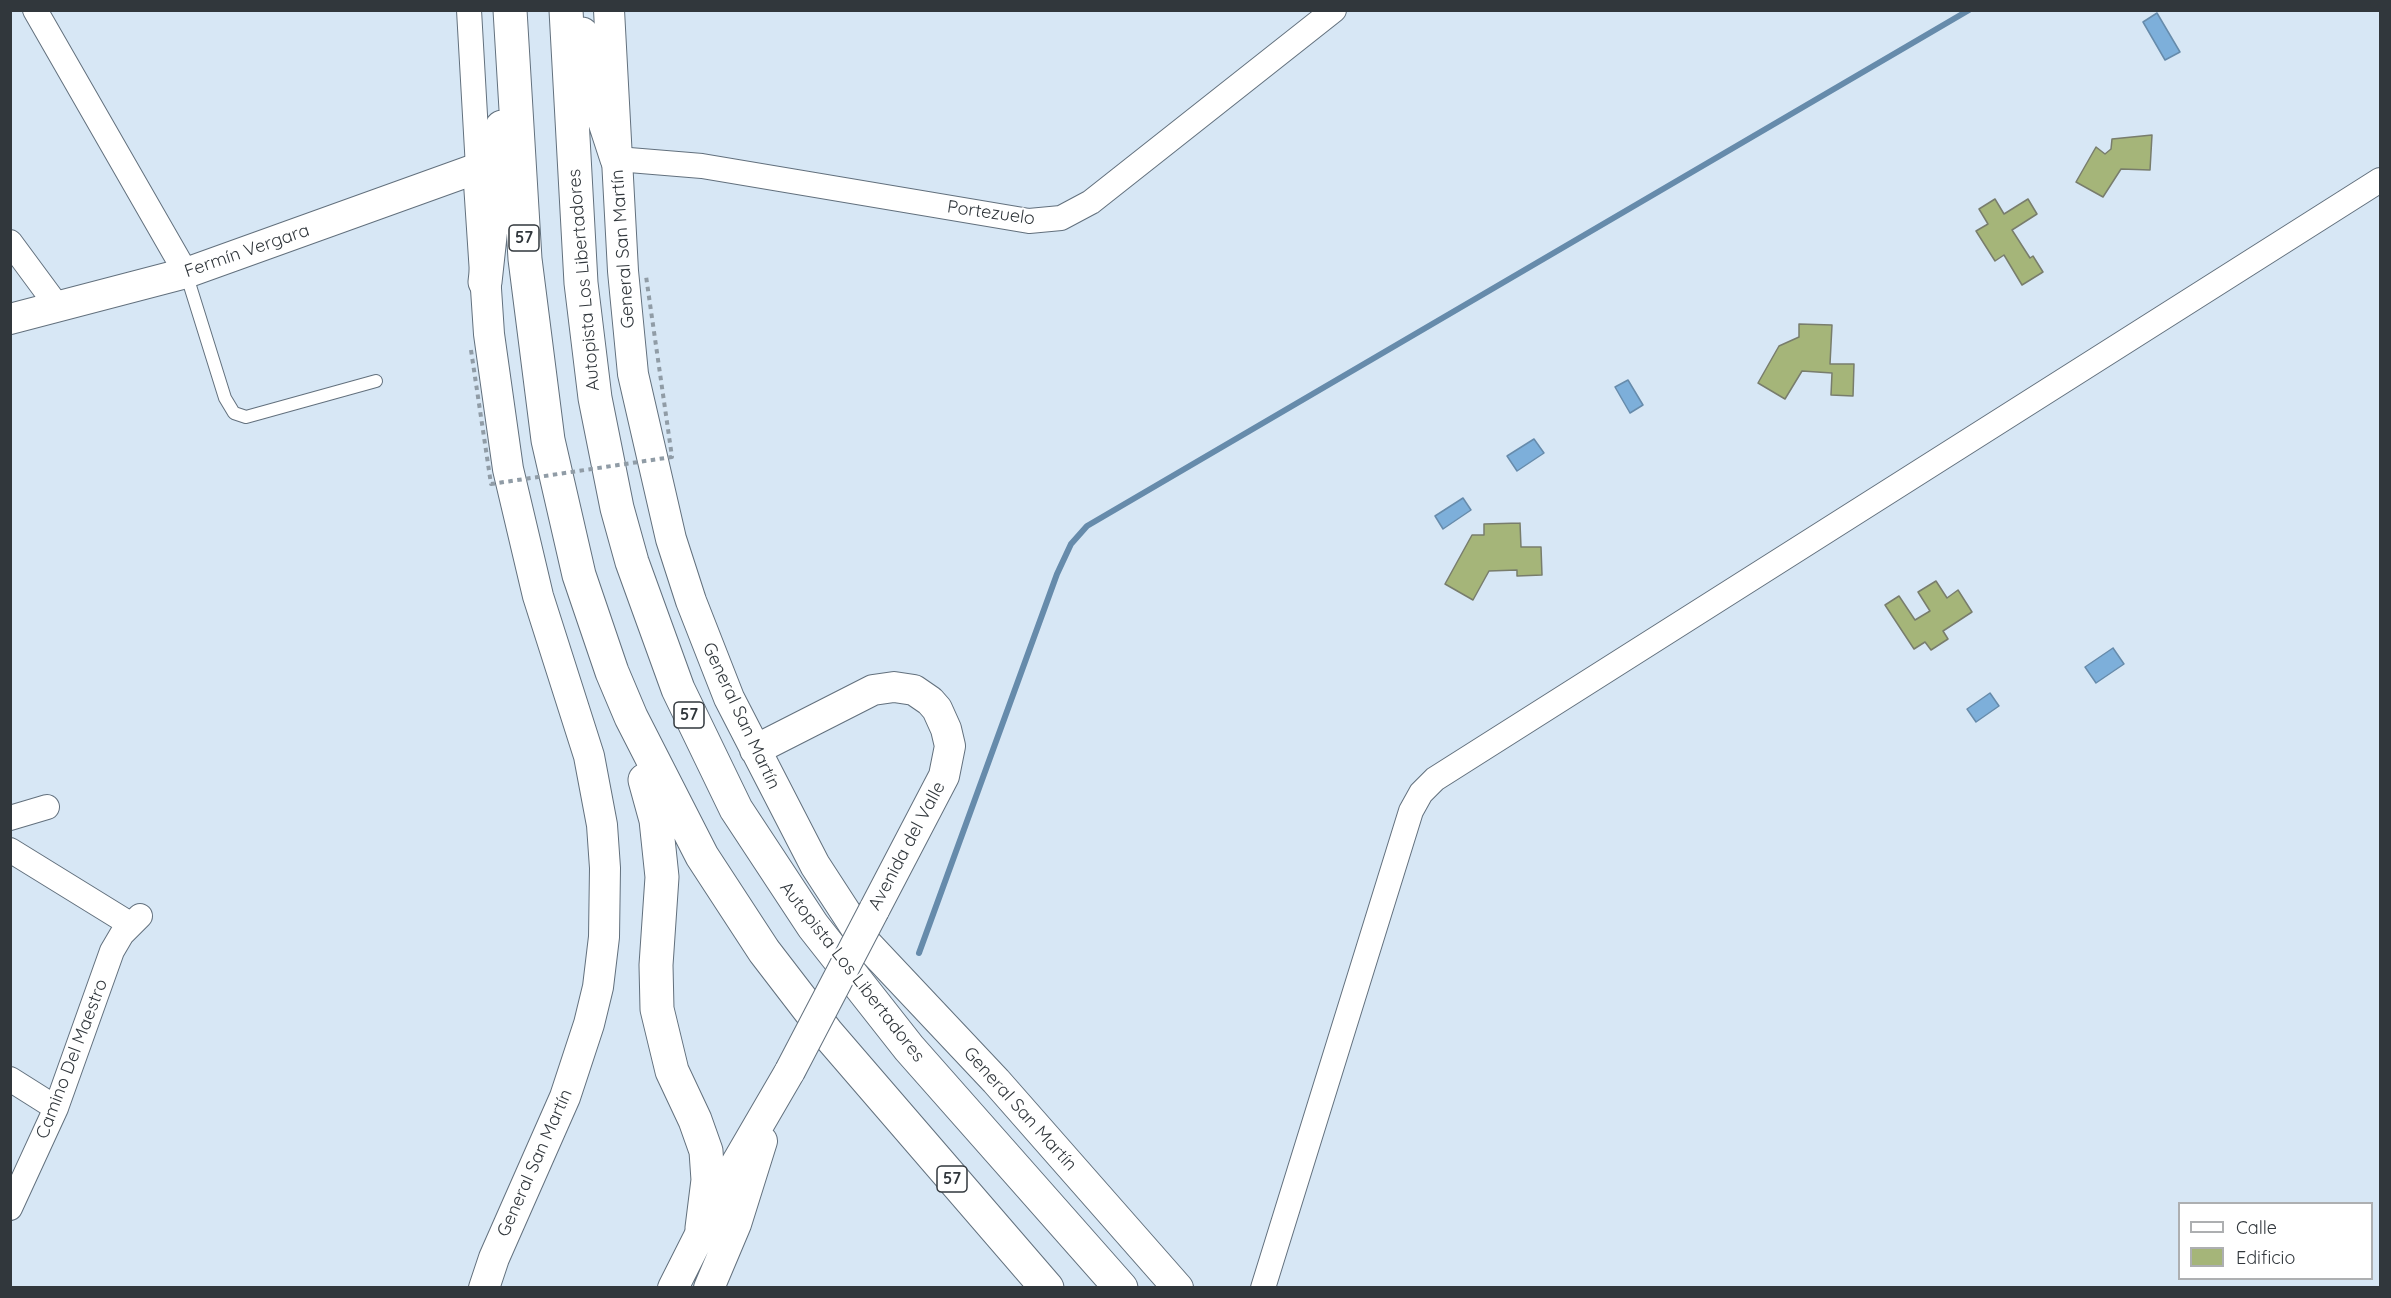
<!DOCTYPE html>
<meta charset="utf-8">
<style>
body{margin:0}
#map{position:relative;width:2391px;height:1298px;overflow:hidden;background:#d7e7f5;font-family:Quicksand,sans-serif}
canvas{display:block}
.frame{position:absolute;inset:0;border:12px solid #31373c;pointer-events:none}
.legend{position:absolute;left:2178px;top:1202px;width:195px;height:78px;box-sizing:border-box;background:#fff;border:2px solid #adafb1;margin:0;padding:8px 10px;list-style:none;font-size:18px;color:#31373c}
.legend li{display:flex;align-items:center;gap:12px;height:30px}
.legend b{width:30px;border:2px solid #adafb1}
</style>
<div id="map">
<canvas width="2391" height="1298"></canvas>
<div class="frame"></div>
<ul class="legend">
<li><b style="height:8px;background:#fff"></b>Calle</li>
<li><b style="height:16px;background:#a5b579"></b>Edificio</li>
</ul>
</div>
<script>
const ctx = document.querySelector('canvas').getContext('2d');
ctx.lineJoin = 'round';
function fill(path, color) {
  ctx.fillStyle = color;
  ctx.fill(path, 'evenodd');
}
function toPath(rows) {
  const path = new Path2D();
  for (const r of rows) {
    path.moveTo(r[0], r[1]);
    for (let i = 2; i < r.length; i += 2) path.lineTo(r[i], r[i + 1]);
  }
  return path;
}
function trace(path, color, width, dash) {
  ctx.strokeStyle = color;
  ctx.lineWidth = width;
  ctx.lineCap = dash ? 'butt' : 'round';
  ctx.setLineDash(dash || []);
  ctx.stroke(path);
}
function write(font, color, halo, rows, align = 'center') {
  ctx.font = font + ' Quicksand,sans-serif';
  ctx.lineWidth = 4.5;
  ctx.setLineDash([]);
  ctx.textBaseline = 'middle';
  ctx.strokeStyle = halo;
  ctx.fillStyle = color;
  for (const [text, x, y, turn = 0] of rows) {
    ctx.save();
    ctx.translate(x, y);
    ctx.rotate((+turn || 0) * Math.PI / 180);
    ctx.textAlign = isNaN(turn) ? turn : align;
    if (halo) ctx.strokeText(text, 0, 0);
    ctx.fillText(text, 0, 0);
    ctx.restore();
  }
}
const water = toPath([
 [2157,13,2180,52,2165,60,2143,22,2157,13],
 [1628,380,1643,405,1630,413,1615,387,1628,380],
 [1534,439,1544,453,1517,471,1507,456,1534,439],
 [1463,498,1471,510,1443,529,1435,516,1463,498],
 [2113,648,2124,664,2096,683,2085,667,2113,648],
 [1990,693,1999,706,1976,722,1967,709,1990,693]
]);
const stream = toPath([
 [919,953,1057,574,1071,544,1087,526,1969,10]
]);
const building = toPath([
 [2152,135,2150,170,2121,169,2103,197,2076,182,2096,147,2105,154,2111,149,2112,139,2152,135],
 [1995,199,2004,214,2028,199,2037,214,2012,230,2030,258,2033,256,2043,272,2022,285,2004,255,1995,261,1976,231,1988,224,1979,209,1995,199],
 [1799,324,1832,325,1830,364,1854,364,1853,396,1831,395,1832,373,1802,371,1785,399,1758,383,1779,346,1799,337,1799,324],
 [1520,523,1521,547,1541,547,1542,575,1517,576,1517,570,1489,571,1473,600,1445,584,1472,535,1484,535,1484,524,1520,523],
 [1936,581,1947,598,1958,590,1972,612,1943,631,1948,639,1931,650,1925,642,1914,649,1885,605,1899,596,1915,620,1930,611,1918,592,1936,581]
]);
const service = toPath([
 [186,273,225,398,234,413,246,417,376,381]
]);
const minor = toPath([
 [35,10,186,273],
 [469,10,478,168],
 [617,159,702,166,1029,221,1061,218,1091,202,1334,10],
 [10,242,58,307],
 [10,818,47,807],
 [10,850,130,924],
 [10,1079,56,1108],
 [10,1208,56,1108,112,951,122,934,140,916],
 [1263,1288,1411,811,1421,793,1435,779,2380,180]
]);
const tertiary = toPath([
 [609,10,623,271,633,374,671,539,691,601,729,698,815,865,865,942,996,1081,1178,1288],
 [10,319,186,273,478,168,489,334,508,469,538,596,589,756,602,825,605,868,604,937,598,987,589,1024,565,1097,494,1258,484,1288],
 [755,750,873,690,894,687,914,690,930,701,937,709,946,729,950,746,944,776,874,910],
 [673,1288,733,1169,790,1071],
 [709,1288,736,1224,762,1141]
]);
const motorway = toPath([
 [510,10,525,259,548,440,579,575,612,672,631,717,702,856,764,951,827,1033,1047,1288],
 [566,10,581,283,595,398,617,508,632,562,678,689,736,809,813,926,909,1048,1121,1288],
 [582,34,599,104,617,159],
 [485,282,502,127],
 [645,780,656,820,662,877,656,965,657,1009,672,1071,695,1120,706,1151,708,1180,702,1228]
]);
const pathBridge = toPath([
 [471,350,491,484,672,457,646,276]
]);
const tertiaryBridge = toPath([
 [790,1071,874,910]
]);
const shields = [
 [524,238,30],
 [689,715,30],
 [952,1179,30]
];
const shieldNames = [
 ["57",524,238],
 ["57",689,715],
 ["57",952,1179]
];
const streetNames = [
 ["Portezuelo",991,213,8],
 ["General San Martín",623,249,-94],
 ["Fermín Vergara",247,251,-19],
 ["Autopista Los Libertadores",584,280,-95],
 ["General San Martín",741,716,65],
 ["Avenida del Valle",907,846,-62],
 ["Autopista Los Libertadores",852,972,52],
 ["Camino Del Maestro",72,1059,-69],
 ["General San Martín",1020,1109,48],
 ["General San Martín",535,1163,-66]
];
fill(water, '#7dafda');
trace(water, '#668bab', 1.5);
trace(stream, '#668bab', 6);
fill(building, '#a5b579');
trace(building, '#787d6c', 1.5);
trace(service, '#62707d', 14);
trace(minor, '#62707d', 26);
trace(tertiary, '#62707d', 32);
trace(motorway, '#62707d', 35);
trace(service, '#fff', 12);
trace(minor, '#fff', 24);
trace(tertiary, '#fff', 30);
trace(motorway, '#fff', 33);
trace(tertiaryBridge, '#62707d', 32, []);
trace(pathBridge, '#909ca6', 4, [4.5, 4.5]);
trace(tertiaryBridge, '#fff', 30);
for (const [x, y, w] of shields) {
  const box = new Path2D();
  box.roundRect(x - w / 2, y - 13, w, 26, 4.5);
  ctx.fillStyle = '#fff';
  ctx.fill(box);
  trace(box, '#31373c', 1.5);
}
write('bold 16px', '#31373c', null, shieldNames);
write('18px', '#31373c', '#fff', streetNames);
</script>
